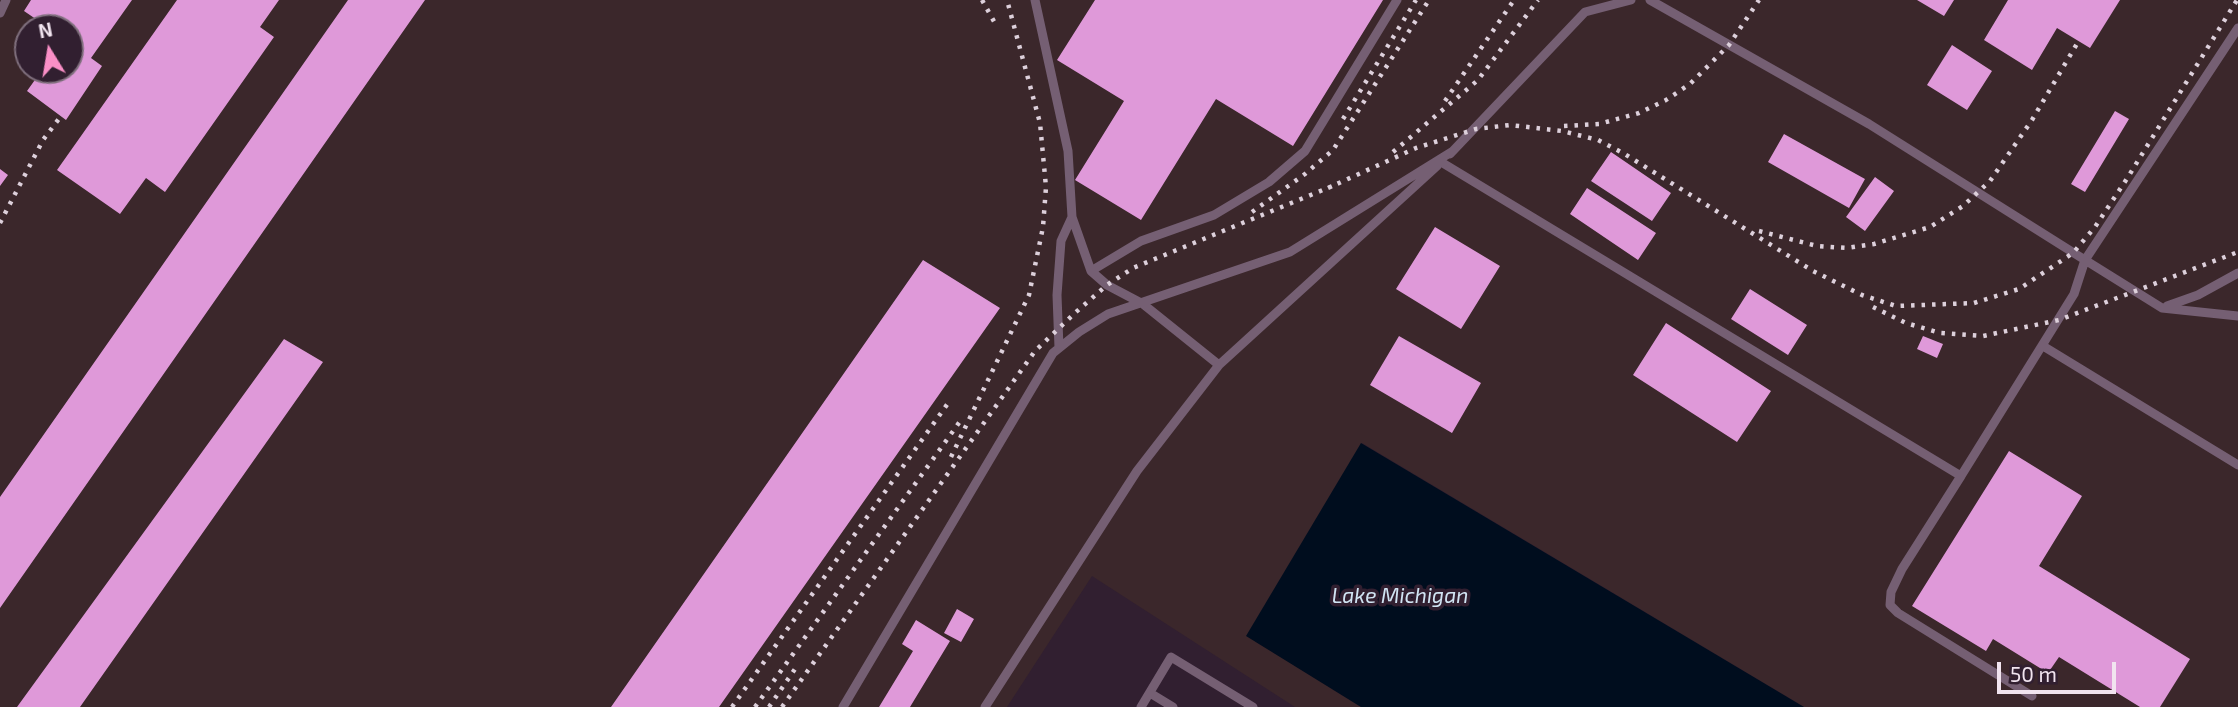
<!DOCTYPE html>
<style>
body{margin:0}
#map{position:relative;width:2238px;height:707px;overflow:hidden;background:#311f30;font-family:"Exo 2",sans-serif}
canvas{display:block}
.north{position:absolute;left:14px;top:14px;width:70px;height:70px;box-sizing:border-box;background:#311f30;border:2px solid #7e6e7c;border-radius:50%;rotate:349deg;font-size:19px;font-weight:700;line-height:28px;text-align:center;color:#f1e4ef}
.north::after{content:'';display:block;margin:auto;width:24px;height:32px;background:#fa8fc7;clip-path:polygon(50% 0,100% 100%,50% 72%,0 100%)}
.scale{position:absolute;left:1997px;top:662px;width:119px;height:32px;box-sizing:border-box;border:4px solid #f1e4ef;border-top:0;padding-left:9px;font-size:21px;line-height:24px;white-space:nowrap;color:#f1e4ef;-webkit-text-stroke:5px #311f30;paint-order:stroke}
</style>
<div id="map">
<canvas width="2238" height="707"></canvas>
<div class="north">N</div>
<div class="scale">50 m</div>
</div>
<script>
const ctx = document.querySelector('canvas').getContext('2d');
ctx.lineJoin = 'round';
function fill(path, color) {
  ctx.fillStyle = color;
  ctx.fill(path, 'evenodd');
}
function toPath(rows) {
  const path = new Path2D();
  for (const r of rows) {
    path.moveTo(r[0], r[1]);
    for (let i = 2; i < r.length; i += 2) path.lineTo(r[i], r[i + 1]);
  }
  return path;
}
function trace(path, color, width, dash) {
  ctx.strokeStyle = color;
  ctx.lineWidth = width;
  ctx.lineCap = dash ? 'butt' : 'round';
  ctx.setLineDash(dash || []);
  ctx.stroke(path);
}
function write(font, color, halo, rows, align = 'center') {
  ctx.font = font + ' "Exo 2",sans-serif';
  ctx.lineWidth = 7;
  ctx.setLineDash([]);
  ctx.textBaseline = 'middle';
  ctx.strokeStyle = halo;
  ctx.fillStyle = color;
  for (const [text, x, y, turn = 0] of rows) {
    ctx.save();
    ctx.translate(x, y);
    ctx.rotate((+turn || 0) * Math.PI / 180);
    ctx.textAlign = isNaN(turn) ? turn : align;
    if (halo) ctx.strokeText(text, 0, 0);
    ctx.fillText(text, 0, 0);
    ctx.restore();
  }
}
const industrial = toPath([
 [0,0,2238,0,2238,707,1804,707,1362,443,1247,636,1361,707,1295,707,1092,576,1007,707,0,707],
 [28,28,70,28,70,70,28,70]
]);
const water = toPath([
 [1361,443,1804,707,1361,707,1246,636]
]);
const building = toPath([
 [31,0,132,0,91,58,102,66,66,120,27,91,42,70,70,70,70,28,49,28,24,11],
 [177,0,279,0,260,27,274,37,165,192,146,178,120,214,57,170],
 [348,0,425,0,0,608,0,497],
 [1095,0,1383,0,1293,146,1216,99,1141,220,1075,180,1124,101,1057,60],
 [1917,0,1954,0,1944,16],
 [2008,0,2120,0,2090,48,2057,28,2032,70,1984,40],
 [1952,45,1992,71,1967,110,1927,85],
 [2115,111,2129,119,2085,192,2071,184],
 [1784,134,1865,179,1849,208,1768,162],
 [1611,152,1671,193,1652,221,1591,181],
 [0,169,8,175,0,186],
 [1875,177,1894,191,1865,231,1846,217],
 [1587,188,1656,233,1638,260,1570,214],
 [1435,227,1500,266,1461,329,1396,289],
 [923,260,1000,308,719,707,611,707],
 [1750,289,1807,325,1788,355,1731,319],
 [1666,323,1771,391,1737,442,1633,375],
 [1399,336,1481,383,1452,433,1370,385],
 [1923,336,1943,344,1937,358,1917,349],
 [284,339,323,362,80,707,17,707],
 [2009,451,2082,496,2039,566,2190,659,2160,707,2140,707,2059,657,2048,673,1993,639,1986,651,1912,606],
 [957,609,974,619,961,642,944,633],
 [916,620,950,641,910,707,879,707,913,651,902,644]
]);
const service = toPath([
 [1650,0,1869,124,2085,260,2238,28],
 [0,13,6,0],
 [1450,154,1585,12,1631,0],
 [1441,162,1961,476,2074,294,2085,260,2162,308,2238,316],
 [1091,271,1141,241,1214,215,1269,182,1305,151,1397,0],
 [2167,306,2198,295,2238,273],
 [2043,346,2238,465],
 [1059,348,1057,295,1061,241,1072,217],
 [1219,365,1437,166],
 [1961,476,1902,569,1891,592,1890,605,1898,613,2032,696],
 [1150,693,1173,707],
 [843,707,1053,353,1079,332,1108,314,1290,252,1453,151],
 [985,707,1137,471,1219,365,1143,304,1107,285,1091,271,1072,217,1068,151,1035,0],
 [1141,707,1171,657,1253,707]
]);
const rail = toPath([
 [982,0,996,25],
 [1445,101,1514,0],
 [1343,119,1416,0],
 [1564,126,1599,124,1639,113,1666,100,1690,84,1729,45,1759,0],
 [1393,152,1478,80,1538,0],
 [1328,188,1416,148,1476,129,1510,125,1562,131,1598,140,1623,153,1813,271,1862,295,1896,306,1974,303,2019,289,2073,253,2095,227,2128,177,2237,0],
 [1252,212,1305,174,1333,150,1429,0],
 [0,223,43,140,61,116],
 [1759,231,1817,246,1847,248,1874,244,1930,227,1963,206,1990,181,2032,120,2078,42],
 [1873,307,1906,323,1940,333,1983,336,2059,320,2238,252],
 [951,457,1029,295,1043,227,1046,187,1040,123,1007,0],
 [732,707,951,399],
 [755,707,961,420],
 [769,707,795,669],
 [782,707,1035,351,1076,312,1107,285,1133,268,1335,185]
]);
const waterNames = [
 ["Lake Michigan",1400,596]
];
fill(industrial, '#3b272b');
fill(water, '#000d1e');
fill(building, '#df99d9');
trace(service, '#755f73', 9);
trace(rail, '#ddd0db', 4.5, [3.5, 7]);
write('italic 21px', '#d1e4f3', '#311f30', waterNames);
</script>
